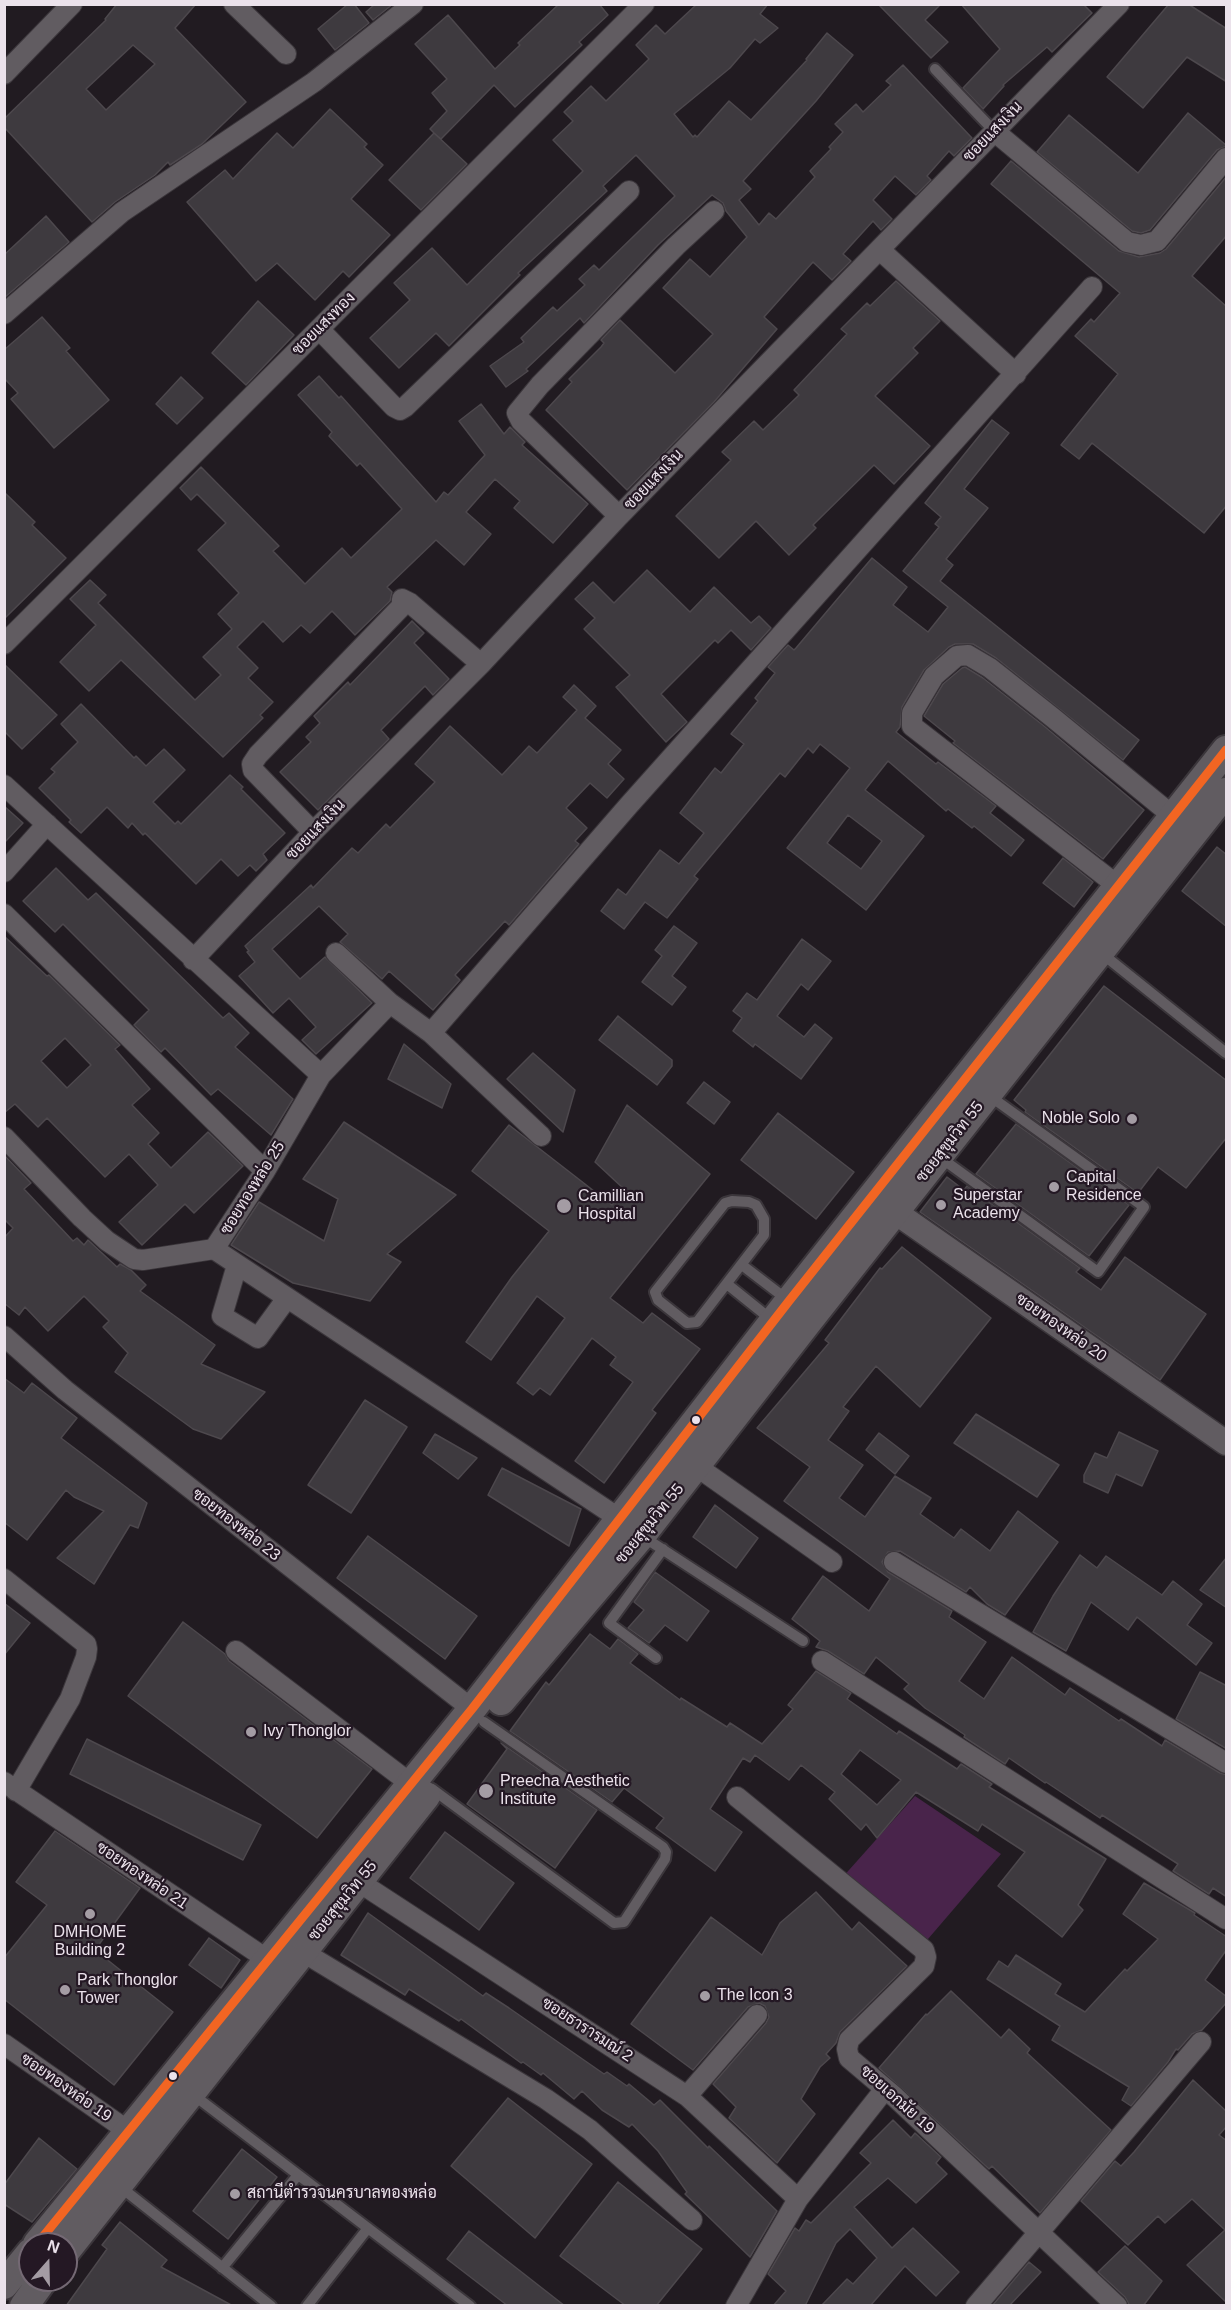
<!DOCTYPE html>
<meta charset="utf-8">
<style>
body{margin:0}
#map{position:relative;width:1231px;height:2310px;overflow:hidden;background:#211b21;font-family:Arial,sans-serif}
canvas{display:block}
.frame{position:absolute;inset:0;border:6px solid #ebe2eb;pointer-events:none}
.north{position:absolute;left:18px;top:2232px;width:60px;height:60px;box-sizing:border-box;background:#241824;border:2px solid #746974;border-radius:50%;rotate:20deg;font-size:16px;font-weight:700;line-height:24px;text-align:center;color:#ebe2eb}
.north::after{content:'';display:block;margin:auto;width:21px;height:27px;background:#a49ca4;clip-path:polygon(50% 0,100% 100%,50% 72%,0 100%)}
</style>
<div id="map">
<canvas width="1231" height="2310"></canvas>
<div class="frame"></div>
<div class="north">N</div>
</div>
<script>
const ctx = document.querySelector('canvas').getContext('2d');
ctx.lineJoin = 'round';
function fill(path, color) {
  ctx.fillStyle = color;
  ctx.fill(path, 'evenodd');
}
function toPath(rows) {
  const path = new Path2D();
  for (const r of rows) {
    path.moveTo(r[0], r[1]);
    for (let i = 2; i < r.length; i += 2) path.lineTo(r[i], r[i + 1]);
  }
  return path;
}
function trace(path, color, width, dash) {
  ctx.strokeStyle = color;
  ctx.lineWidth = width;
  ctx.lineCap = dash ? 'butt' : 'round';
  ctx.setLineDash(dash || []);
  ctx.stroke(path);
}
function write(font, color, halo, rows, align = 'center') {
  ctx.font = font + ' Arial,Sarabun,sans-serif';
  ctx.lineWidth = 4.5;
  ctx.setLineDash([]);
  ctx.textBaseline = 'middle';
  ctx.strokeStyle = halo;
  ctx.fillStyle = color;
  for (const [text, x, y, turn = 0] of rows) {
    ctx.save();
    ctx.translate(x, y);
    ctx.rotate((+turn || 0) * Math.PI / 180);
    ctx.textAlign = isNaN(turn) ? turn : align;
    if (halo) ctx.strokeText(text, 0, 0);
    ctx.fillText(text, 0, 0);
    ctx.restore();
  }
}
const green = toPath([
 [915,1796,1001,1854,922,1946,841,1879]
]);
const building = toPath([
 [117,4,196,4,175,28,246,102,202,144,170,165,168,162,155,175,115,202,92,222,4,127,4,119,106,20,105,19,117,4],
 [133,45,155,64,106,110,86,89,133,45],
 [348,4,354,4,369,23,335,50,318,29,348,4],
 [375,4,393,4,373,20,366,12,375,4],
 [559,4,599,4,608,15,579,42,582,45,515,107,494,85,441,139,434,133,467,164,421,210,389,180,434,133,430,129,447,111,432,93,447,79,415,44,448,15,495,69,520,45,518,43,559,4],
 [697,4,768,4,760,14,778,28,760,43,755,39,730,68,674,114,693,137,695,135,697,137,729,101,751,120,807,60,806,59,827,33,853,55,816,101,743,181,751,189,739,200,759,225,769,213,776,219,815,177,810,171,831,149,829,147,843,132,835,124,856,104,863,112,891,85,886,81,903,65,972,138,954,156,949,151,927,176,931,180,916,195,895,176,873,200,892,219,881,230,873,221,843,254,851,261,832,280,813,262,764,317,777,329,714,402,627,490,546,410,572,382,569,379,601,347,604,343,601,340,620,320,675,373,713,334,663,288,690,259,710,277,747,237,726,211,723,203,712,195,658,245,584,323,580,318,526,369,528,371,506,387,490,366,524,342,521,338,553,307,557,311,585,285,579,279,594,265,599,270,675,196,636,155,603,186,607,191,518,273,520,275,449,346,436,333,399,368,370,338,410,300,394,283,432,248,467,285,583,171,553,140,573,121,564,112,591,86,606,101,649,59,636,45,656,25,665,34,697,4],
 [878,4,941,4,925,20,948,42,931,58,878,4],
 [961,4,1083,4,1092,13,1052,52,1047,47,1003,85,1004,86,983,109,963,88,1000,49,961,4],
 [1169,4,1188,4,1227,29,1227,82,1187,57,1143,108,1107,77,1169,4],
 [330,109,367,144,364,147,383,165,351,199,390,235,349,277,343,271,315,300,277,263,256,281,187,202,225,170,233,179,277,133,293,148,330,109],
 [1188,113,1227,146,1217,150,1150,230,1141,233,1132,231,1037,152,1069,115,1138,173,1188,113],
 [1011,161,1119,251,1139,257,1160,253,1166,249,1227,176,1227,235,1192,276,1227,307,1227,505,1204,533,1092,443,1079,459,1061,445,1118,374,1075,336,1091,319,1094,322,1120,293,991,184,1011,161],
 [46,216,69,242,4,298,4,255,46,216],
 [896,281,940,321,913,348,918,353,875,396,930,446,894,484,874,465,813,525,816,528,789,555,756,521,719,558,676,516,731,460,722,452,754,421,763,430,799,395,794,390,847,334,841,329,867,303,870,306,896,281],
 [258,301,294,335,246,385,212,353,258,301],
 [42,317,70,348,66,351,109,400,54,448,11,399,18,393,4,378,4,350,42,317],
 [319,376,339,398,341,396,436,502,444,492,448,495,485,455,459,421,481,404,504,434,510,427,525,442,522,445,588,504,553,543,514,508,520,501,495,479,466,512,491,534,464,565,436,540,387,587,392,592,390,601,355,635,332,611,310,633,301,625,283,642,263,621,237,647,258,668,248,678,273,702,260,715,263,718,223,757,121,660,89,691,60,662,96,625,70,599,90,580,106,595,98,603,195,700,221,675,203,657,232,629,218,614,239,593,198,550,226,523,197,494,191,500,180,488,201,467,279,546,273,551,305,584,342,548,351,558,402,509,360,463,357,466,329,436,332,432,298,395,319,376],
 [181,377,203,398,177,424,156,404,181,377],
 [992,420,1009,433,964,489,988,508,946,559,953,565,940,581,1139,740,1123,760,996,658,973,644,955,644,949,647,924,670,902,707,900,727,896,732,936,764,938,762,996,806,990,813,1024,840,1011,856,974,826,972,828,948,809,946,811,888,761,865,790,924,836,866,910,787,848,850,768,820,744,813,753,808,748,785,777,780,773,694,876,698,879,667,918,645,902,624,929,601,911,618,889,626,895,660,850,679,864,704,833,680,813,715,768,721,773,744,744,731,734,758,701,755,698,775,673,768,667,788,645,794,650,796,648,872,558,907,587,893,605,928,632,948,607,903,571,939,527,935,524,941,517,925,503,992,420],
 [848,815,882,841,861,869,827,843,848,815],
 [4,492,35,522,32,525,66,558,4,619,4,492],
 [647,570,690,612,714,587,751,623,759,616,771,628,751,650,731,630,718,643,715,640,661,694,687,722,666,742,616,687,630,675,584,629,595,618,575,599,593,582,614,603,647,570],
 [412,621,424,633,414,643,449,679,433,695,425,686,381,730,389,739,318,810,280,772,311,742,306,737,320,723,314,716,348,682,350,685,412,621],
 [4,664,57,715,22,749,4,731,4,664],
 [965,667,983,678,1044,726,1144,810,1103,859,953,743,955,741,924,716,943,684,962,668,965,667],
 [574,685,596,706,585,718,621,750,608,764,624,779,607,798,590,783,566,808,587,828,575,841,579,844,509,925,505,921,455,975,460,980,433,1010,389,971,382,979,340,942,348,934,319,906,272,949,300,979,325,957,372,1003,316,1054,302,1040,316,1027,289,998,273,1013,239,976,255,962,247,952,249,951,245,946,311,885,313,888,352,848,358,853,386,824,390,828,435,782,415,764,450,726,502,775,529,746,537,753,539,751,577,710,563,697,574,685],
 [81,704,134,758,136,756,146,766,164,749,185,770,153,802,175,824,178,821,181,824,230,775,243,787,241,789,285,833,263,854,267,860,256,871,250,865,238,876,221,859,196,884,145,833,143,835,132,823,128,828,107,807,81,833,69,822,71,820,39,788,55,772,51,769,78,742,61,724,81,704],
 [4,806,23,823,4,843,4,806],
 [1217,847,1227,855,1227,927,1182,891,1217,847],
 [1063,858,1093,882,1074,907,1043,883,1063,858],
 [56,868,88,900,96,893,223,1018,229,1013,249,1033,235,1047,293,1099,271,1135,218,1089,211,1095,165,1048,161,1052,134,1025,149,1010,63,924,55,932,23,901,56,868],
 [674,926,697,943,672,976,686,987,672,1005,642,982,662,956,655,950,674,926],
 [4,936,47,976,49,975,120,1045,115,1049,150,1089,132,1105,159,1133,148,1144,171,1168,208,1132,243,1166,194,1213,185,1204,142,1245,119,1222,158,1185,129,1154,105,1177,47,1118,38,1127,15,1104,4,1113,4,936],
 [65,1038,91,1065,67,1088,41,1061,65,1038],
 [802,939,831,961,808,990,801,984,777,1016,804,1037,815,1024,832,1038,801,1079,755,1044,753,1047,733,1031,742,1018,733,1011,747,993,757,1000,802,939],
 [1104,986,1227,1081,1227,1137,1186,1188,1158,1167,1138,1193,1025,1112,1026,1110,1014,1100,1104,986],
 [618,1016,672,1060,672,1066,657,1085,599,1040,618,1016],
 [404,1044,451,1084,442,1108,388,1079,404,1044],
 [533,1053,575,1090,563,1132,507,1079,533,1053],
 [704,1082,730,1102,714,1124,687,1103,704,1082],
 [627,1105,710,1174,610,1298,643,1323,652,1313,700,1349,652,1410,656,1413,604,1483,575,1461,633,1382,610,1365,616,1357,592,1338,550,1395,540,1388,533,1395,517,1383,565,1318,537,1296,491,1360,466,1342,512,1277,549,1231,472,1171,509,1125,612,1205,625,1190,595,1162,627,1105],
 [778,1113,854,1172,816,1219,741,1160,778,1113],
 [344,1122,456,1195,387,1254,401,1262,370,1301,293,1283,231,1245,259,1202,324,1241,338,1199,303,1179,344,1122],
 [1016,1124,1129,1205,1089,1256,976,1174,1016,1124],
 [4,1155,31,1183,24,1189,73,1241,77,1238,84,1245,88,1240,117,1267,120,1264,131,1270,146,1285,140,1291,215,1345,201,1364,265,1392,221,1439,193,1429,115,1372,128,1353,103,1327,109,1321,84,1296,48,1331,25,1307,19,1315,4,1303,4,1238,13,1228,4,1219,4,1155],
 [947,1177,964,1190,967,1186,1080,1268,1076,1272,1101,1290,1125,1257,1206,1314,1160,1380,920,1212,947,1177],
 [902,1247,991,1318,920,1407,876,1366,843,1407,849,1411,828,1440,863,1465,839,1498,865,1517,895,1476,931,1498,920,1514,954,1538,961,1529,990,1551,1018,1511,1058,1542,1005,1615,987,1604,970,1587,966,1592,900,1551,888,1552,882,1562,888,1572,952,1611,949,1617,986,1642,959,1681,984,1699,1012,1657,1065,1695,1070,1688,1119,1721,1121,1719,1162,1746,1165,1740,1220,1773,1227,1775,1227,1897,1213,1888,1209,1894,1173,1871,1178,1864,1102,1815,1100,1818,1046,1782,1045,1783,1009,1758,1005,1764,964,1737,965,1735,925,1708,904,1689,909,1684,876,1657,864,1674,828,1651,816,1647,820,1641,792,1619,823,1576,869,1611,890,1579,784,1501,810,1467,757,1428,829,1343,825,1340,880,1268,882,1269,902,1247],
 [4,1378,24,1393,32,1383,77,1418,61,1438,147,1503,138,1528,130,1525,94,1584,57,1558,104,1511,74,1497,66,1490,27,1540,4,1522,4,1378],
 [365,1400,407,1427,351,1513,308,1485,365,1400],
 [976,1414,1059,1465,1037,1497,954,1443,976,1414],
 [1119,1432,1158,1451,1142,1486,1116,1474,1108,1493,1084,1482,1084,1475,1095,1453,1107,1458,1119,1432],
 [879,1433,909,1456,895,1474,866,1450,879,1433],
 [435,1434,477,1458,458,1479,423,1453,435,1434],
 [502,1468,581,1509,569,1546,488,1495,502,1468],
 [715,1505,758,1538,736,1568,693,1537,715,1505],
 [368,1536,477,1616,445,1659,337,1578,368,1536],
 [1080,1555,1097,1568,1106,1556,1162,1595,1173,1581,1202,1604,1187,1625,1212,1643,1196,1665,1137,1617,1128,1630,1091,1602,1066,1651,1033,1632,1053,1596,1080,1555],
 [1227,1557,1227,1608,1200,1590,1227,1557],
 [655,1572,709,1611,687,1641,665,1625,649,1643,628,1628,644,1610,634,1602,655,1572],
 [4,1603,30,1623,4,1655,4,1603],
 [183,1622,225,1654,229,1661,372,1769,317,1838,128,1696,183,1622],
 [590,1634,610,1649,618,1639,638,1654,630,1663,680,1700,681,1698,727,1727,730,1723,762,1744,793,1709,788,1705,816,1671,851,1693,847,1699,897,1734,899,1731,957,1769,961,1764,992,1784,989,1787,1106,1859,1078,1905,1083,1910,1062,1937,998,1886,1025,1852,982,1824,978,1831,916,1792,877,1838,866,1824,861,1830,829,1799,835,1792,801,1765,789,1780,755,1755,750,1762,743,1758,710,1809,742,1832,715,1871,656,1828,664,1818,624,1788,612,1802,510,1731,546,1682,549,1685,590,1634],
 [860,1750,901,1780,877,1805,841,1774,860,1750],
 [1200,1672,1227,1686,1227,1749,1176,1719,1200,1672],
 [87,1739,261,1825,243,1860,70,1774,87,1739],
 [501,1743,597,1810,555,1868,467,1804,507,1749,501,1743],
 [55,1831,140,1888,95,1950,173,2012,114,2085,4,1999,4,1958,47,1905,16,1882,55,1831],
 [445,1832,514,1883,479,1930,410,1878,445,1832],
 [1144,1883,1195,1913,1194,1915,1227,1937,1227,1949,1205,1980,1227,1997,1227,2002,1202,2030,1192,2034,1178,2050,1176,2049,1168,2062,1131,2106,1122,2100,1129,2087,1052,2040,1060,2026,987,1979,999,1961,1008,1967,1016,1955,1061,1984,1055,1994,1085,2012,1125,1969,1127,1971,1158,1939,1123,1914,1144,1883],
 [816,1892,852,1930,859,1922,907,1966,840,2032,836,2043,826,2054,830,2058,820,2067,801,2099,815,2114,777,2163,729,2118,736,2107,713,2084,766,2023,769,2017,765,2006,759,2003,748,2007,693,2070,631,2024,711,1917,762,1955,780,1923,816,1892],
 [368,1913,483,1996,486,1993,509,2008,604,2074,607,2072,627,2086,629,2084,654,2105,660,2100,708,2148,709,2146,777,2211,750,2257,685,2194,687,2192,658,2151,632,2124,629,2127,602,2110,582,2091,574,2099,543,2073,541,2075,523,2062,521,2063,461,2019,459,2021,409,1989,405,1995,341,1955,368,1913],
 [209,1938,240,1960,221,1988,189,1965,209,1938],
 [951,1991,1001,2038,1009,2029,1030,2049,1027,2053,1111,2130,1040,2213,992,2166,989,2169,879,2068,926,2014,927,2015,951,1991],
 [1193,2080,1227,2112,1227,2126,1219,2135,1227,2141,1227,2303,1187,2265,1225,2230,1192,2199,1165,2223,1158,2216,1128,2245,1081,2201,1115,2161,1121,2166,1134,2152,1193,2080],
 [508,2098,592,2164,535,2238,451,2166,508,2098],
 [893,2120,911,2138,915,2133,941,2157,936,2163,947,2174,916,2203,888,2178,854,2207,892,2248,913,2228,959,2272,936,2296,905,2266,870,2306,821,2306,847,2279,853,2284,877,2258,850,2229,836,2243,805,2306,773,2306,786,2291,768,2274,795,2228,799,2231,806,2220,811,2223,871,2163,860,2153,893,2120],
 [39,2138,77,2169,32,2222,4,2204,4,2185,39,2138],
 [242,2149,277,2177,228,2239,193,2211,242,2149],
 [618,2182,702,2249,656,2306,626,2306,560,2256,618,2182],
 [120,2222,167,2260,161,2267,233,2306,66,2306,107,2249,102,2245,120,2222],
 [469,2231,565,2306,508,2306,447,2259,469,2231],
 [1125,2246,1162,2281,1143,2306,1130,2306,1125,2297,1098,2272,1125,2246],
 [1029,2262,1041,2272,1009,2306,992,2306,1029,2262]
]);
const service = toPath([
 [935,69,994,131],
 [1100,952,1226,1053],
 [941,1158,1098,1272,1144,1207,987,1094],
 [732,1201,749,1202,756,1205,764,1219,764,1235,697,1322,687,1323,658,1300,655,1292,725,1203,732,1201],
 [742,1265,789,1301],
 [727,1284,773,1321],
 [642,1536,803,1641],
 [656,1658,609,1623,663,1549],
 [432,1789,614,1923,624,1922,665,1859,666,1852,663,1847,484,1722],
 [191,2093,470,2306],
 [118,2185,271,2306],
 [222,2268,298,2175],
 [307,2306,368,2228]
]);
const minor = toPath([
 [234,4,286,54],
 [4,74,72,4],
 [994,131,1127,242,1141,245,1157,241,1226,158],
 [880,250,1016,374],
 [4,314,122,212,314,82,413,4],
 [319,329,394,407,400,410,405,407,629,191],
 [619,516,521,421,517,413,540,385,676,246,714,211],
 [4,644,644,4],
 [4,785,321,1075],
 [313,832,253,770,252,764,258,755,402,606,402,599,410,603,481,664],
 [4,872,47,824],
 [1118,886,912,726,912,713,934,676,957,656,968,655,990,668,1052,717,1173,816],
 [4,914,265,1171],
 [336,953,390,1003],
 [193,960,313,832,481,664,619,516,1119,4],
 [431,1033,541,1136],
 [4,1137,82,1218,107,1241,134,1259,143,1260,214,1249],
 [214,1249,265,1171,321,1075,390,1003,431,1033,629,805,1092,287],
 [214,1249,620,1519],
 [237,1265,222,1316,258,1338,287,1298],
 [4,1336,65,1390,472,1709],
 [696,1466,832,1562],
 [894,1562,1226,1763],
 [4,1579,86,1644,87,1649,86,1657,70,1699,16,1791],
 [236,1651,411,1784],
 [822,1661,1226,1919],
 [4,1782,268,1960],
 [737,1797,924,1950,926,1957,924,1966,849,2040,847,2049,849,2058,895,2097,1117,2306],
 [359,1882,687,2096,798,2199],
 [303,1952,546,2099,590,2130,692,2220],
 [4,2044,128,2131],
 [687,2096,757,2015],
 [736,2306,798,2199,885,2089],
 [976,2306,1201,2042]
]);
const tertiary = toPath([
 [895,1212,1226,1443]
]);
const secondary = toPath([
 [501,1701,642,1535,811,1318,1226,792],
 [37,2244,472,1709,789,1301,1226,750],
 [66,2251,426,1796],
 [4,2285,30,2253],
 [24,2306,43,2280]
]);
const bus1 = toPath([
 [37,2244,472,1709,789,1301,1226,750]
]);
const markers = [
 [1132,1119,6,"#a49ca4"],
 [1054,1187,6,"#a49ca4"],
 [941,1205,6,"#a49ca4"],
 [564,1206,8,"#a49ca4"],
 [696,1420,5,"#ebe2eb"],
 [251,1732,6,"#a49ca4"],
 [486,1791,8,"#a49ca4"],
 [90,1914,6,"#a49ca4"],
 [65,1990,6,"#a49ca4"],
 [705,1996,6,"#a49ca4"],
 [173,2076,5,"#ebe2eb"],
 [235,2194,6,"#a49ca4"]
];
const streetNames = [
 ["ซอยแสงเงิน",993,132,-46],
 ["ซอยแสงทอง",324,324,-45],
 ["ซอยแสงเงิน",654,480,-46],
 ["ซอยแสงเงิน",316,830,-46],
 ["ซอยสุขุมวิท 55",950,1142,-52],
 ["ซอยทองหล่อ 25",253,1188,-58],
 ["ซอยทองหล่อ 20",1061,1328,35],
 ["ซอยสุขุมวิท 55",650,1524,-51],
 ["ซอยทองหล่อ 23",236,1525,38],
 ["ซอยทองหล่อ 21",142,1876,34],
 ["ซอยสุขุมวิท 55",343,1901,-51],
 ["ซอยธารารมณ์ 2",587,2030,33],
 ["ซอยทองหล่อ 19",66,2088,35],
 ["ซอยเอกมัย 19",897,2100,42]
];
const poiNames = [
 ["Noble Solo",1120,1119,"right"],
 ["Capital",1066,1178],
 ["Residence",1066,1196],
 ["Superstar",953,1196],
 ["Academy",953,1214],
 ["Camillian",578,1197],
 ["Hospital",578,1215],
 ["Ivy Thonglor",263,1732],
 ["Preecha Aesthetic",500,1782],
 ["Institute",500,1800],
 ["DMHOME",90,1933,"center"],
 ["Building 2",90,1951,"center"],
 ["Park Thonglor",77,1981],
 ["Tower",77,1999],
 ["The Icon 3",717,1996],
 ["สถานีตำรวจนครบาลทองหล่อ",247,2194]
];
fill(green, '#49244b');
fill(building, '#3e3a3f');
trace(building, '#4d484d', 1.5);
trace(service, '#3b363b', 14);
trace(minor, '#3b363b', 22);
trace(tertiary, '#3b363b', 27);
trace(secondary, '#3b363b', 32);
trace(service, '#615c61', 10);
trace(minor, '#615c61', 20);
trace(tertiary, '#615c61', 24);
trace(secondary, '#615c61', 28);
trace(bus1, '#f26522', 9);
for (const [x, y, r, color] of markers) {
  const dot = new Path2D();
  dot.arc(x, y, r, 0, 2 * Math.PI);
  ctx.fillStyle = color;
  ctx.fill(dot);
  trace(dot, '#241824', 2);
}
write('16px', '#ebe2eb', '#241824', streetNames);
write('16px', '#ebe2eb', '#241824', poiNames, 'left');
</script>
